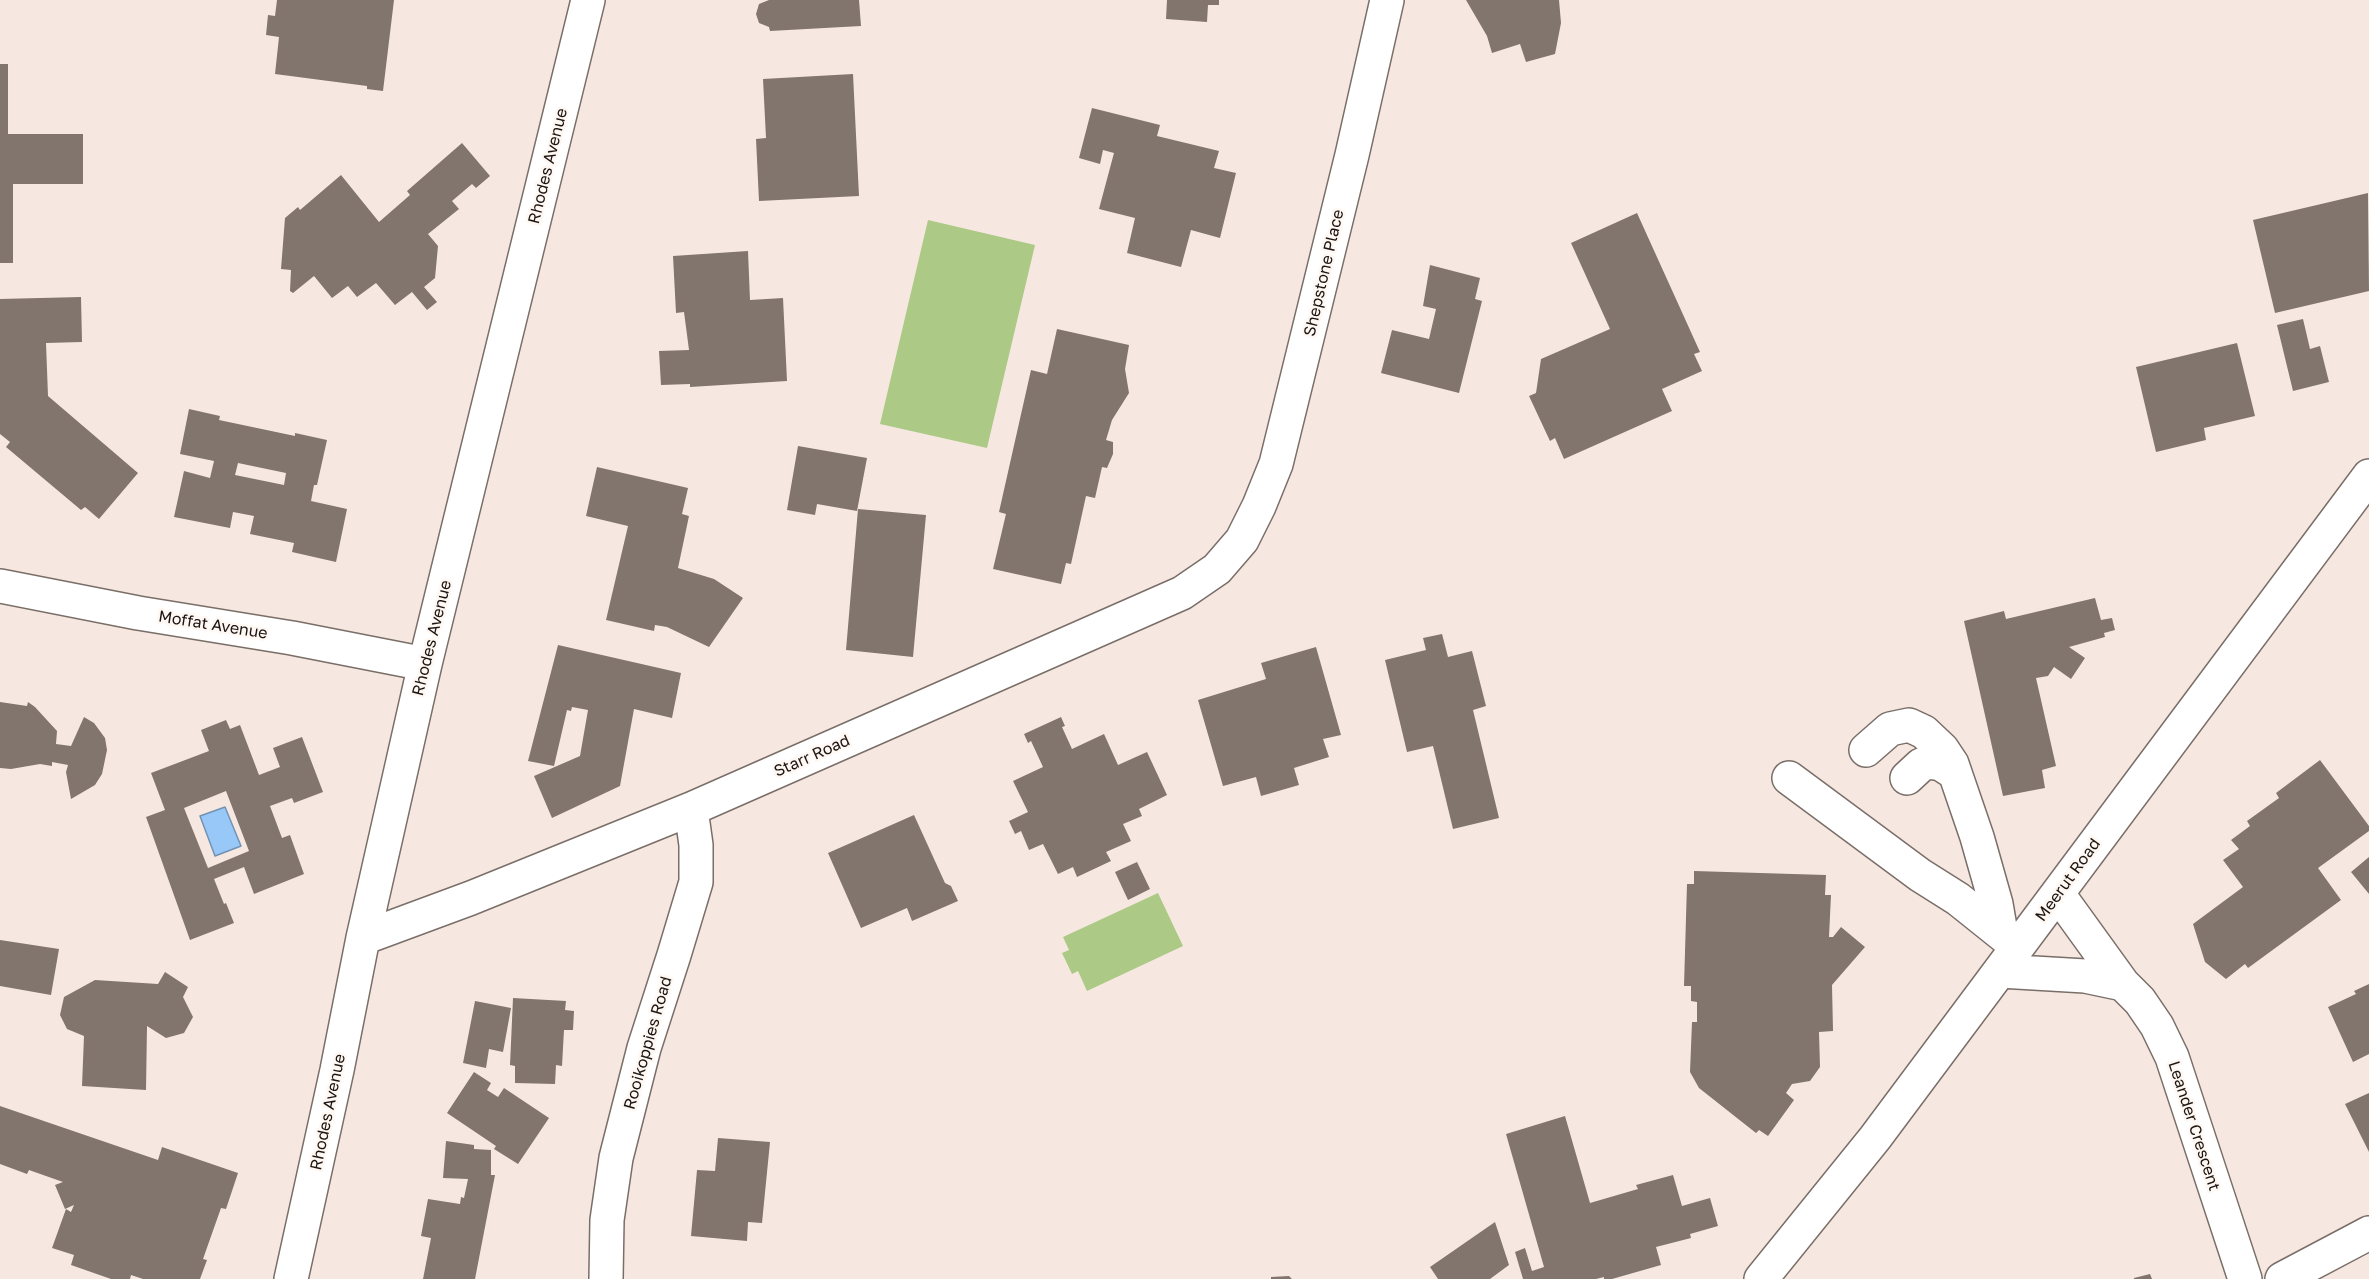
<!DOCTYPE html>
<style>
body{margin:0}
canvas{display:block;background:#f6e8e1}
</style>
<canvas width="2369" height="1279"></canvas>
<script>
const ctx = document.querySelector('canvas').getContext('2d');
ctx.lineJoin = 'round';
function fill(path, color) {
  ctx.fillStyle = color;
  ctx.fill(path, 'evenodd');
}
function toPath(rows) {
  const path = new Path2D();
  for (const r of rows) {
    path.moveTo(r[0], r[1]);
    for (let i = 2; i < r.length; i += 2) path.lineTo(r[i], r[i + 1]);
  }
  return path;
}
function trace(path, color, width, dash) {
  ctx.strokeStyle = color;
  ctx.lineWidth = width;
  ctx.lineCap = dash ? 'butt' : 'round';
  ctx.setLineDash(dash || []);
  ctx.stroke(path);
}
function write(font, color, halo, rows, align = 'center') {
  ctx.font = font + ' "Golos Text",sans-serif';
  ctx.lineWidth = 5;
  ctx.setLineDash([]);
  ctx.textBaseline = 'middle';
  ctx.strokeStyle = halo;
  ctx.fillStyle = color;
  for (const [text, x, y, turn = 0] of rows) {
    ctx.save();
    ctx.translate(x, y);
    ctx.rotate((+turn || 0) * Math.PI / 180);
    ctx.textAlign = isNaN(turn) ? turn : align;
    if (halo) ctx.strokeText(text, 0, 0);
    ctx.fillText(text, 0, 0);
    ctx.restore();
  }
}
const green = toPath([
 [928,220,1035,245,987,448,880,424],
 [1158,893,1183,946,1087,991,1078,971,1072,974,1062,953,1069,950,1063,937]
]);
const water = toPath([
 [225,807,241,846,215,856,200,816,225,807]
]);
const building = toPath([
 [277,0,394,0,383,91,367,89,367,86,275,74,279,37,266,35,268,15,275,16],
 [769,0,859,0,861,26,770,31,769,27,759,23,756,14,759,4],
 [1167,0,1219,0,1219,5,1208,5,1207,22,1166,19],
 [1466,0,1559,0,1561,23,1555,54,1526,62,1520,44,1492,53,1487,36],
 [0,64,8,64,8,134,83,134,83,184,13,184,13,263,0,263],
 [853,74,859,196,759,201,756,139,766,138,763,79],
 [1092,108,1160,125,1157,136,1219,151,1214,168,1236,173,1220,238,1191,230,1181,267,1127,253,1135,218,1099,209,1114,153,1103,150,1100,164,1079,158],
 [462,143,490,176,476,188,472,184,452,201,459,209,428,234,438,246,435,278,424,287,437,302,427,310,412,292,395,305,376,283,357,297,348,286,332,298,314,276,293,293,290,291,291,270,281,269,285,218,298,207,300,210,341,175,379,222,410,195,407,191],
 [2368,193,2369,291,2275,313,2253,220],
 [1637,213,1700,352,1694,354,1702,371,1662,389,1672,411,1564,459,1555,438,1550,441,1529,396,1536,393,1541,359,1610,329,1571,243],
 [748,251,750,300,783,298,787,381,690,387,690,384,661,385,659,351,689,350,684,312,676,313,673,256],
 [1430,265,1480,278,1475,299,1482,301,1459,393,1381,373,1392,330,1429,339,1436,309,1423,306],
 [81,297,82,342,46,343,48,396,138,473,99,519,85,507,81,510,6,447,10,442,0,434,0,299],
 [2303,319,2310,349,2320,346,2329,382,2293,391,2277,325],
 [1057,329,1129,345,1125,369,1129,393,1112,420,1106,440,1113,442,1113,454,1107,468,1102,467,1095,498,1086,496,1071,564,1066,563,1061,584,993,569,1006,514,999,512,1031,370,1047,374],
 [2237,343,2255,416,2204,428,2206,440,2156,452,2136,367],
 [189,409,220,416,219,420,295,436,295,433,327,440,317,485,314,485,311,501,347,509,336,562,292,552,294,543,250,534,254,516,233,512,230,528,174,517,184,471,210,478,214,461,180,454],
 [238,463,286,473,284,485,235,475],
 [798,446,867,458,857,511,817,504,815,515,787,510],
 [597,467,688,488,682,514,689,516,678,568,714,579,743,598,709,647,667,627,655,625,654,631,606,620,628,526,586,516],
 [858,509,926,515,913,657,846,650],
 [2095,598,2101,620,2112,618,2115,630,2104,633,2105,637,2069,647,2085,658,2071,679,2054,667,2048,676,2036,678,2056,766,2042,770,2045,788,2003,796,1964,621,2004,611,2006,619],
 [1442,634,1448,657,1472,651,1486,706,1473,710,1499,818,1453,829,1433,746,1407,752,1385,660,1426,650,1423,638],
 [558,645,681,673,672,718,634,709,620,786,552,818,534,776,580,756,588,710,572,707,571,711,567,710,554,766,528,761],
 [1316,647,1341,735,1323,739,1329,757,1294,768,1299,785,1261,796,1256,777,1223,786,1198,700,1266,679,1261,663],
 [0,702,27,706,28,702,35,707,57,731,56,744,71,746,84,717,94,723,105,738,107,750,102,774,95,785,71,799,66,772,68,765,52,762,52,766,40,764,11,769,0,768],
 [1061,717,1065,726,1062,727,1072,749,1104,734,1118,765,1147,752,1167,795,1139,809,1142,816,1123,824,1131,841,1106,852,1111,861,1077,877,1073,867,1058,874,1043,844,1029,850,1021,831,1015,834,1009,821,1028,812,1013,781,1043,767,1031,741,1028,743,1024,734],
 [226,720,230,729,240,725,259,775,280,767,273,748,302,737,323,792,294,803,292,798,270,806,282,838,290,835,304,874,254,894,244,867,214,879,224,904,226,903,234,923,190,940,146,817,165,810,151,773,209,751,201,730],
 [226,791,249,851,208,868,184,808],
 [2320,760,2369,826,2369,831,2318,868,2341,900,2248,968,2245,964,2226,979,2205,962,2193,924,2243,887,2223,860,2239,849,2231,840,2250,826,2247,821,2279,798,2276,793],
 [914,815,945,883,951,886,958,901,912,921,907,908,861,928,828,853],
 [2369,857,2369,894,2351,872],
 [1137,862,1150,889,1128,900,1115,872],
 [1694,871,1826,875,1825,895,1831,895,1829,937,1833,937,1841,927,1865,947,1832,985,1833,1031,1819,1032,1820,1067,1810,1081,1792,1084,1786,1093,1794,1100,1768,1136,1759,1130,1756,1133,1699,1088,1690,1072,1692,1022,1697,1022,1697,1002,1691,1001,1691,986,1684,986,1687,884,1694,884],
 [0,940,59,949,51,995,0,986],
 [165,972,188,987,183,997,193,1017,184,1033,166,1038,147,1026,146,1090,82,1086,84,1036,67,1029,60,1015,64,997,95,980,158,984],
 [2369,984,2369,1054,2353,1062,2328,1007,2356,994,2354,991],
 [513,998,566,1001,565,1010,574,1011,573,1030,564,1030,562,1066,556,1065,555,1084,515,1083,515,1066,510,1065],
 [475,1001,511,1008,503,1052,489,1049,486,1068,463,1063],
 [474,1072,491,1083,487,1090,498,1097,504,1088,549,1118,518,1164,494,1149,496,1146,447,1113],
 [2369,1093,2369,1152,2345,1104],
 [0,1106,158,1160,162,1147,238,1173,226,1209,221,1208,203,1259,207,1260,200,1279,143,1279,131,1275,130,1279,111,1279,71,1265,74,1255,52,1248,66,1209,71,1212,74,1205,65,1209,55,1185,63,1182,29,1170,27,1174,0,1164],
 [1565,1116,1590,1203,1638,1189,1636,1185,1673,1175,1682,1206,1710,1198,1718,1226,1690,1234,1691,1238,1656,1247,1661,1265,1612,1279,1604,1279,1604,1277,1596,1279,1523,1279,1515,1252,1525,1248,1532,1271,1544,1267,1506,1134],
 [718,1138,770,1142,762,1223,748,1222,747,1241,691,1236,697,1170,715,1171],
 [446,1141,474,1145,474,1149,491,1150,491,1175,495,1175,475,1279,423,1279,431,1238,421,1236,428,1199,460,1204,461,1197,464,1198,468,1179,443,1178],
 [1495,1222,1509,1265,1490,1279,1438,1279,1430,1267],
 [2150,1274,2152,1279,2134,1279,2134,1278],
 [1289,1276,1292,1279,1271,1279,1271,1277]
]);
const minor = toPath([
 [0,586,138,613,292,638,425,664],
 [1866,750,1890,729,1909,725,1924,732,1942,749,1952,764,1977,837,1996,904,2001,933],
 [1789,778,1920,875,1958,899,2008,939],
 [1907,778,1921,765,1929,762,1941,764,1955,773],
 [2058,894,2123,984,2140,1001,2157,1026,2172,1057,2245,1279],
 [363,938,471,898,691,809,1182,593,1217,569,1242,540,1259,506,1276,464,1352,155,1387,0],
 [2000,971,2085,976,2123,984],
 [291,1279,337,1070,363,938,425,664,588,0],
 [606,1279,607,1220,616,1158,644,1048,674,955,696,882,696,845,691,809],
 [1761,1279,1875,1138,2369,476],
 [2282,1279,2369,1233]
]);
const streetNames = [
 ["Rhodes Avenue",548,166,-76],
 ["Shepstone Place",1324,273,-77],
 ["Moffat Avenue",213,625,9],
 ["Rhodes Avenue",432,638,-76],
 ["Starr Road",812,756,-24],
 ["Meerut Road",2068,880,-54],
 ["Rooikoppies Road",648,1043,-74],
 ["Rhodes Avenue",328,1112,-78],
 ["Leander Crescent",2194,1126,72]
];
fill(green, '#acc986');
fill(water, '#98c8f8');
trace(water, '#7292b3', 1.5);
fill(building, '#81756e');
trace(minor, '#7a6e68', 36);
trace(minor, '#fff', 33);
write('16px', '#1a1513', '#fff7f2', streetNames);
</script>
